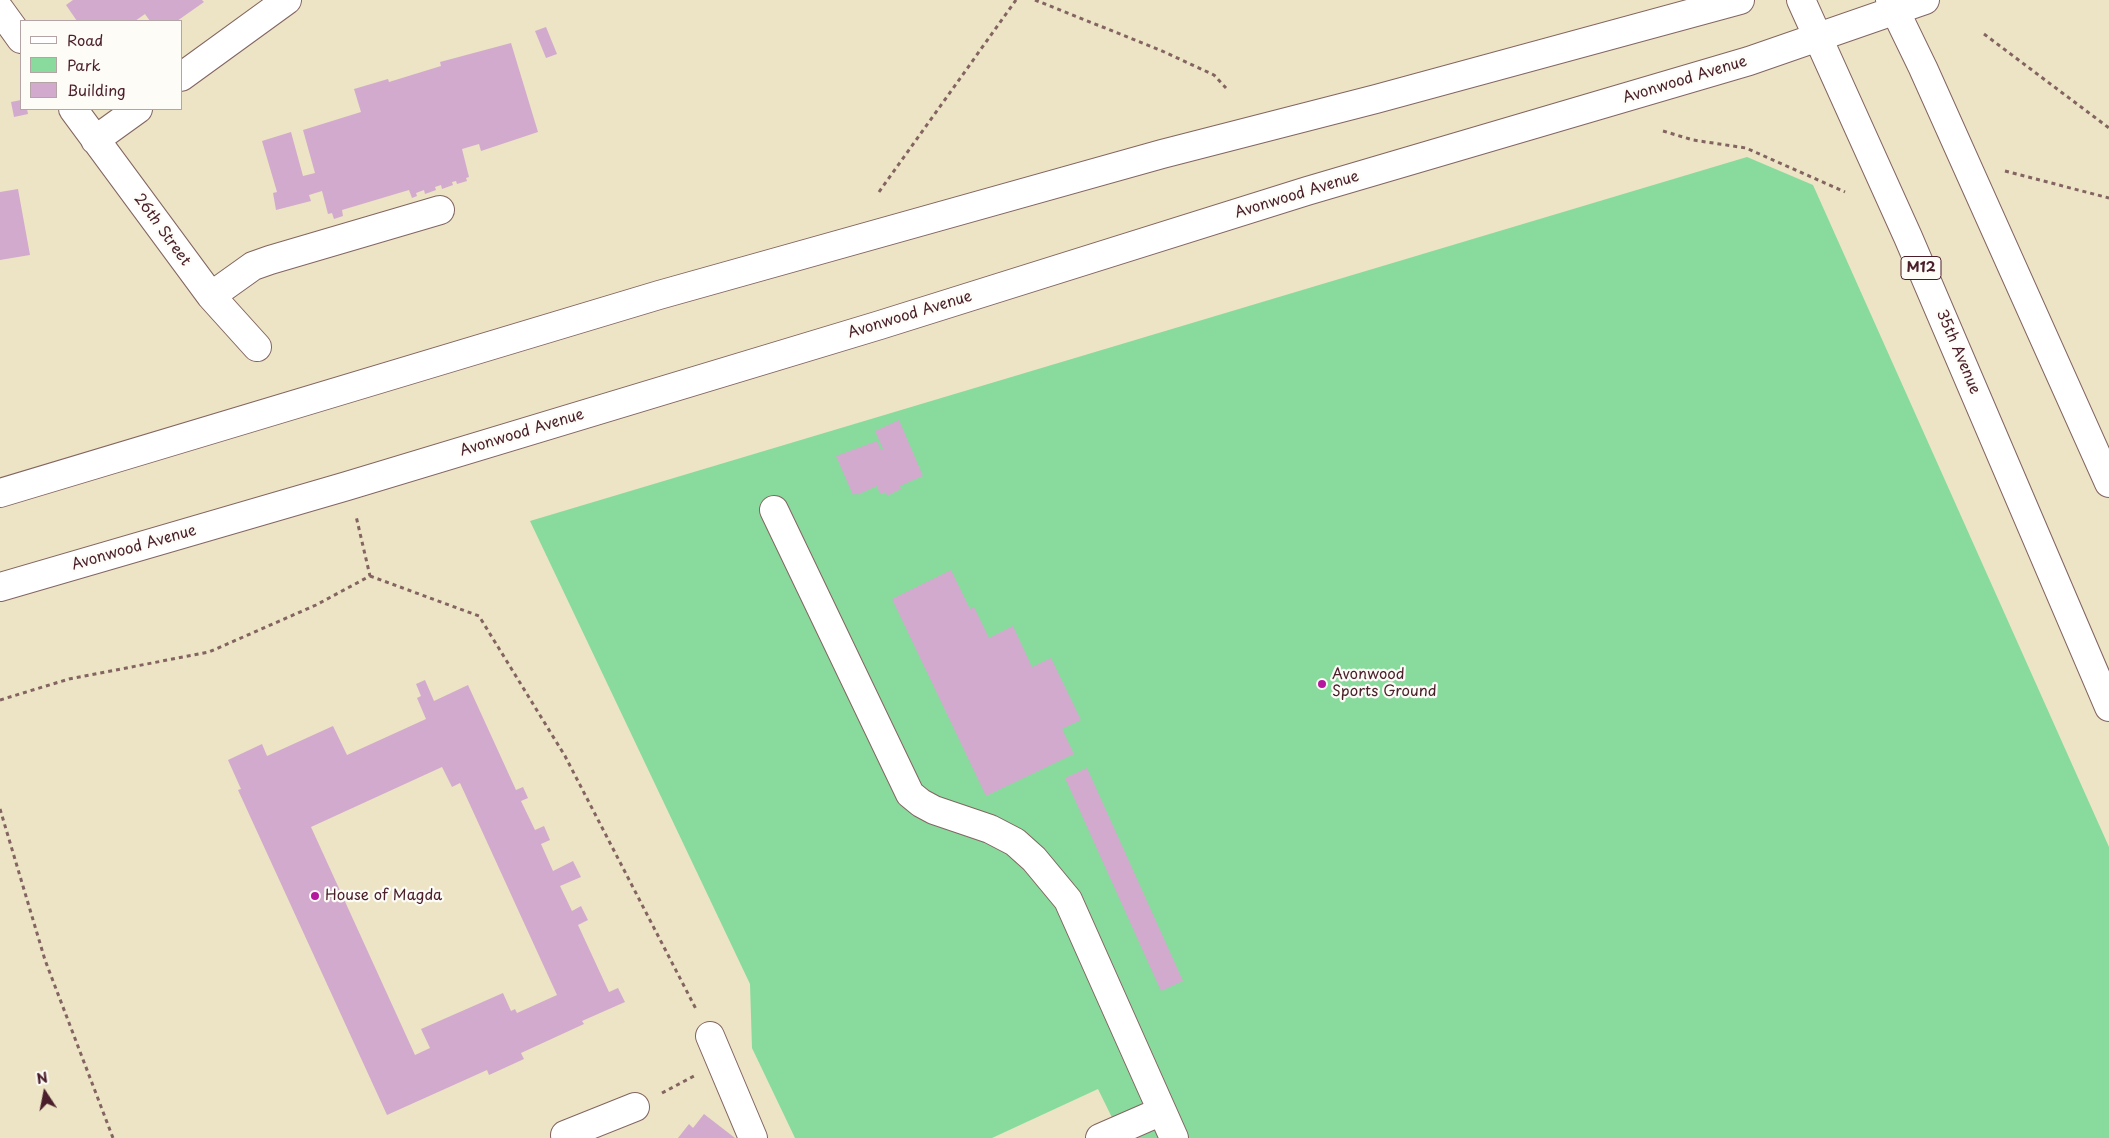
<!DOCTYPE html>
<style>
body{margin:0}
#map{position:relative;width:2109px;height:1138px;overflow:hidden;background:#ece4c5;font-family:"Playpen Sans",sans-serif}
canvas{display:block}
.legend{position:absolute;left:20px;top:20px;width:162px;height:90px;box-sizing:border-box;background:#fdfcf7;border:1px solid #b5a4a5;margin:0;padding:6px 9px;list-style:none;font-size:15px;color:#4a1f2b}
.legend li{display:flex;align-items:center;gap:10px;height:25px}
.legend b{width:25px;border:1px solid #b5a4a5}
.north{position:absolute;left:20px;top:1068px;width:50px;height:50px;-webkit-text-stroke:4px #fdfcf7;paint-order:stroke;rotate:349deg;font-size:14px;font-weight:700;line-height:20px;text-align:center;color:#4a1f2b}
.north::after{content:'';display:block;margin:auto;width:18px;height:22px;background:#4a1f2b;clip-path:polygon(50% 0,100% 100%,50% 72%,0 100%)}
</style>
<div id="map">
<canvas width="2109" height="1138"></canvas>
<ul class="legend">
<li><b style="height:6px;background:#fff"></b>Road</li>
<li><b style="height:14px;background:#88db9d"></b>Park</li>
<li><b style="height:14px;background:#d2aacd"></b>Building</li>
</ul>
<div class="north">N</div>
</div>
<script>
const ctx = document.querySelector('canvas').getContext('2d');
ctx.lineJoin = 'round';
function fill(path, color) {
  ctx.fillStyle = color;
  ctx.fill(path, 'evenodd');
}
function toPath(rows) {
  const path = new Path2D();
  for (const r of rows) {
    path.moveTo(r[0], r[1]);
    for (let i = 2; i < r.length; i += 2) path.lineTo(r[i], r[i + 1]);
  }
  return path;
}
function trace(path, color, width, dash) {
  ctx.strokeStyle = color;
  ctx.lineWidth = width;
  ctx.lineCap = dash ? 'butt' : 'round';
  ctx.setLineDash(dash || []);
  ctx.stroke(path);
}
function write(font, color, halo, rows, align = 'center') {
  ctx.font = font + ' "Playpen Sans",sans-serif';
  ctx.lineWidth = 4.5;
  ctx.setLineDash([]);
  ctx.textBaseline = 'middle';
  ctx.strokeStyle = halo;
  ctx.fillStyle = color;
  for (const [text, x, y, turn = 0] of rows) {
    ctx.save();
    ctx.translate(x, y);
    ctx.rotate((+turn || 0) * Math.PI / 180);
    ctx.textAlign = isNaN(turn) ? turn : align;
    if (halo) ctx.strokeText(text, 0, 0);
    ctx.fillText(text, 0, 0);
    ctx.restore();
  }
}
const green = toPath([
 [1747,157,1813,185,2109,847,2109,1138,1122,1138,1098,1089,992,1138,795,1138,752,1048,750,984,530,521]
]);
const building = toPath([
 [73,0,202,0,204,2,177,21,150,21,145,14,135,21,77,21,66,5],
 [546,27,557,54,546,58,535,31],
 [511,43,538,132,481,151,479,144,462,149,469,177,466,178,467,181,457,184,456,181,452,182,453,185,442,189,441,185,435,187,436,190,425,194,424,190,416,193,417,196,412,198,409,190,342,210,343,216,334,219,332,213,328,214,322,191,309,195,311,201,276,210,273,193,277,192,262,141,291,132,303,176,315,173,303,130,361,112,354,89,388,79,389,82,441,66,440,62],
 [21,100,21,109,27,109,28,114,14,117,11,102],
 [18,189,30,255,0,260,0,192],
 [899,420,923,476,900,486,901,489,887,496,886,492,880,494,877,486,857,495,857,493,853,495,836,456,877,441,881,450,883,449,875,431],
 [951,570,970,609,974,607,989,638,1013,626,1032,667,1051,658,1081,720,1062,729,1074,754,986,796,892,599],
 [425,680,434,701,468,685,516,790,523,787,528,798,521,801,535,830,544,826,550,840,541,844,553,871,573,861,581,877,560,886,572,911,581,906,588,920,578,925,609,992,618,988,625,1002,582,1021,584,1024,521,1053,524,1059,489,1075,487,1070,387,1115,238,790,241,789,228,760,262,744,267,756,333,726,347,755,426,719,417,698,421,696,416,684],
 [442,767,452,787,460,783,557,995,517,1013,515,1009,511,1011,503,993,421,1029,430,1048,415,1055,311,827],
 [1087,768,1183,981,1161,991,1065,778],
 [704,1114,735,1138,678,1138,689,1124,693,1128]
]);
const path = toPath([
 [1035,0,1160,50,1214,75,1226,88],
 [1984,34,2109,128],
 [1663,131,1693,140,1746,148,1845,192],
 [2005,171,2109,198],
 [879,192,1016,0],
 [370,576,479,616,565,756,697,1011],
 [0,700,69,679,209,652,316,605,370,576,356,516],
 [0,809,45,960,113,1138],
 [662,1093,694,1076]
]);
const minor = toPath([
 [0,10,21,39],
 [181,77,287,0],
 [73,109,211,296,257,347],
 [95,140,138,109],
 [211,296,253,266,270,260,440,210],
 [774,510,910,794,921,803,934,810,990,829,1015,842,1034,859,1068,900,1162,1111,1100,1138],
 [710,1036,753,1138],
 [1162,1111,1174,1138],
 [565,1135,635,1107]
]);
const major = toPath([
 [1801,0,1908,237,2109,707],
 [1890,0,1923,68,2109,483],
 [0,493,659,295,1162,154,1376,99,1740,0],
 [0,587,347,486,880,325,1307,191,1749,61,1925,0]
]);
const markers = [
 [1322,684,5,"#b5179e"],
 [315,896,5,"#b5179e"]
];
const shields = [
 [1921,268,40]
];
const shieldNames = [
 ["M12",1921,268]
];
const streetNames = [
 ["Avonwood Avenue",1685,80,-17],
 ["Avonwood Avenue",1297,195,-17],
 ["26th Street",162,230,54],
 ["Avonwood Avenue",910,315,-17],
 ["35th Avenue",1958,352,67],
 ["Avonwood Avenue",522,433,-17],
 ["Avonwood Avenue",134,548,-16]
];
const poiNames = [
 ["Avonwood",1332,675],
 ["Sports Ground",1332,692],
 ["House of Magda",325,896]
];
fill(green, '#88db9d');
fill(building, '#d2aacd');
trace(minor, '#836461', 30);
trace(major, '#836461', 30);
trace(path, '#836461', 3, [4, 4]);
trace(minor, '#fff', 28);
trace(major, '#fff', 28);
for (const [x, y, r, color] of markers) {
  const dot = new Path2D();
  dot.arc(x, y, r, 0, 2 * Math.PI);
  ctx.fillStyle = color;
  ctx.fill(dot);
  trace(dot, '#fdfcf7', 2);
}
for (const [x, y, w] of shields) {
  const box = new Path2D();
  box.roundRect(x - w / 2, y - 11.5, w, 23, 4);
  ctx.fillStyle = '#fdfcf7';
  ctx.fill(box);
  trace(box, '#4a1f2b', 1);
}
write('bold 14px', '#4a1f2b', null, shieldNames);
write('15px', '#4a1f2b', '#fdfcf7', streetNames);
write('15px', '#4a1f2b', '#fdfcf7', poiNames, 'left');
</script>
